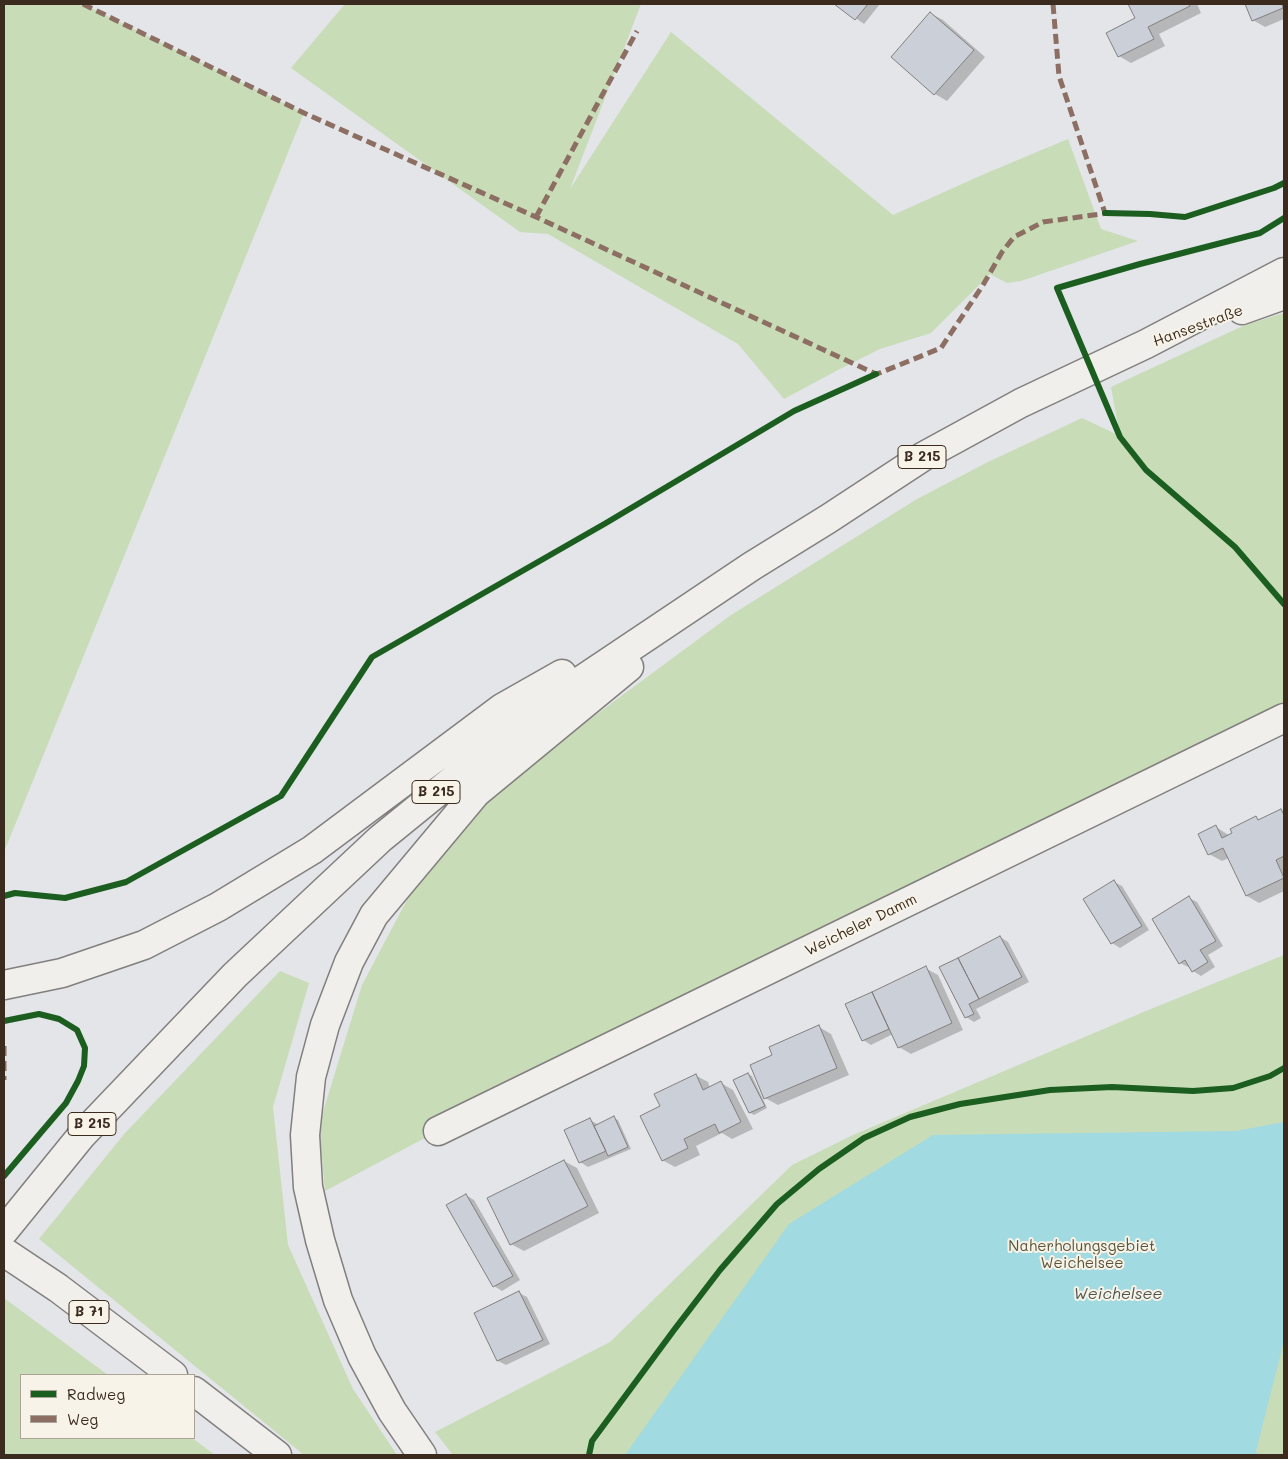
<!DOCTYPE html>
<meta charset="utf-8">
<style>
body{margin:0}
#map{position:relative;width:1288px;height:1459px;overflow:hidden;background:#e3e5e8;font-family:Mali,sans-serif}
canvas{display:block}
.frame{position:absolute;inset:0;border:5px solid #3b2a1e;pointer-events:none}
.legend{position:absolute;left:20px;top:1374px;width:175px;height:65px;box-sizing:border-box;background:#f7f3e8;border:1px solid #aca397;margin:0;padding:6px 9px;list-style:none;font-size:15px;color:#3b2a1e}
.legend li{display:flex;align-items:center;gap:10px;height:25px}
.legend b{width:25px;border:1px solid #aca397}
</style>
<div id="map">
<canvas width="1288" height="1459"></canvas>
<div class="frame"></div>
<ul class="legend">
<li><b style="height:6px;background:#1b5e20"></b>Radweg</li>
<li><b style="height:6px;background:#8d6e63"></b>Weg</li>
</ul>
</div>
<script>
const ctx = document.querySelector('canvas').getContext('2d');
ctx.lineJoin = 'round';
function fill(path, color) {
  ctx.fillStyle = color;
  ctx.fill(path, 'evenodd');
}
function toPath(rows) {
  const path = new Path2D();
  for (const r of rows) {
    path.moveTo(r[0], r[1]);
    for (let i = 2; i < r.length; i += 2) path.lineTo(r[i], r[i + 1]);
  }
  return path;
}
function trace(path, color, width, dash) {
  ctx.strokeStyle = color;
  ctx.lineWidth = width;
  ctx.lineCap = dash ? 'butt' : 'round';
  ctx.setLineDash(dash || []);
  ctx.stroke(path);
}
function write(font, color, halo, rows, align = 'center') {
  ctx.font = font + ' Mali,sans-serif';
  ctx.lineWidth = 4;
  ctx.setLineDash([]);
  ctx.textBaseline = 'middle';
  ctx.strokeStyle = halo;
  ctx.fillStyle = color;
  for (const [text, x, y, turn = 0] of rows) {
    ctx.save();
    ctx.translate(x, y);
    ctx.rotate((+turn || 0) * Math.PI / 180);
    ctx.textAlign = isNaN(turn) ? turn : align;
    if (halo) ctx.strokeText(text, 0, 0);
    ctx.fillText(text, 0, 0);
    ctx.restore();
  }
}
const green = toPath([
 [4,4,83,4,304,113,4,852],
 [345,4,641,4,570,189,671,32,893,215,982,175,1068,139,1101,229,1138,241,1021,281,1007,283,990,274,931,333,880,349,836,371,784,399,738,344,548,234,520,232,291,68],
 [1284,313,1284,718,438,1131,325,1191,319,1125,362,985,426,864,501,785,731,615,917,499,988,462,1082,418,1120,436,1111,387,1245,325],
 [1284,955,1284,1455,453,1455,435,1432,610,1342,792,1165,853,1135,1146,1011],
 [280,971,309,983,273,1107,288,1245,353,1389,397,1455,304,1455,39,1239,125,1133],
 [4,1298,108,1375,21,1375,21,1438,192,1438,215,1455,4,1455]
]);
const water = toPath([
 [1284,1122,1284,1341,1256,1451,1258,1455,625,1455,789,1224,933,1135,1236,1131]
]);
const shadow = toPath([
 [836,4,880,4,864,24],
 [1129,4,1197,4,1201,13,1159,34,1165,46,1131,63,1119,56,1137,19],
 [1246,4,1284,4,1284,19,1265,27,1253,20],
 [930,13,943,20,985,57,947,101,935,94,892,57],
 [1281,810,1284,812,1284,891,1259,903,1247,896,1229,858,1222,861,1209,854,1216,827,1230,836,1256,818,1261,820],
 [1114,882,1122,886,1149,930,1120,948,1112,943,1085,899],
 [1189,898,1197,902,1223,946,1208,955,1215,967,1201,976,1193,971,1190,966,1188,967,1180,963],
 [1000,937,1008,942,1029,982,976,1009,981,1018,974,1022,966,1017,941,968],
 [925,968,938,975,963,1030,911,1054,899,1047,893,1034,871,1045,863,1040,847,1005],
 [819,1027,831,1034,849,1075,778,1105,765,1098,774,1056],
 [748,1074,752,1076,767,1108,754,1115,750,1113,734,1081],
 [695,1075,708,1082,710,1088,721,1083,733,1090,753,1129,732,1139,722,1133,696,1146,700,1155,675,1167,662,1160,662,1107],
 [614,1118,618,1120,631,1149,588,1167,580,1162,590,1120,599,1125],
 [564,1161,577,1168,599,1213,524,1251,511,1244],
 [466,1195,474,1200,520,1280,502,1291,494,1286],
 [519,1293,527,1297,550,1344,506,1365,498,1361,476,1314]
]);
const building = toPath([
 [834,4,868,4,855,20,834,4],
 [1128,4,1189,4,1190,6,1148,27,1154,39,1118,57,1106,33,1135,18,1128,4],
 [1245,4,1282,4,1283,8,1252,21,1245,4],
 [930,12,974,50,934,95,891,57,930,12],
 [1281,809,1284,815,1284,856,1276,860,1284,878,1246,896,1223,848,1208,855,1198,834,1216,825,1222,838,1232,833,1230,829,1256,816,1258,820,1281,809],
 [1114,880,1142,926,1111,944,1083,899,1114,880],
 [1189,896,1216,941,1200,950,1208,962,1192,972,1185,960,1179,964,1152,919,1189,896],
 [1000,936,1022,977,979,999,958,958,1000,936],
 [958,958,979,999,969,1004,974,1014,965,1018,939,967,958,958],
 [926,966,952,1023,898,1048,872,992,926,966],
 [872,992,889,1029,862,1041,845,1004,872,992],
 [819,1025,837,1068,764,1099,750,1065,772,1055,769,1047,819,1025],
 [748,1073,765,1106,749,1113,733,1080,748,1073],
 [696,1074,703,1090,721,1081,741,1122,719,1133,715,1124,684,1139,688,1148,662,1161,640,1116,660,1106,654,1094,696,1074],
 [614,1116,628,1147,608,1156,594,1126,614,1116],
 [590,1118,606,1151,579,1163,564,1130,590,1118],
 [564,1160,588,1206,510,1245,487,1198,564,1160],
 [466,1194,513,1276,493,1287,446,1205,466,1194],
 [519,1291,543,1340,497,1361,474,1313,519,1291]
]);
const street = toPath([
 [438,1131,1284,718]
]);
const primary = toPath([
 [1242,310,1284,295],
 [4,985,62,973,144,945,218,907,312,850,502,708,562,674],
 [4,1231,82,1135,235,975,380,839,546,704,752,566,828,519,924,456,1021,403,1146,344,1284,272],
 [4,1252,58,1288,173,1375],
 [194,1391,277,1455],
 [422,1455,392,1411,362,1356,338,1300,320,1240,308,1187,305,1135,311,1077,325,1025,349,962,374,915,476,793,629,667]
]);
const quiet = toPath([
 [83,4,304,113,536,217,876,374],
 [1053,4,1059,76,1105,213],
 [536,217,637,31],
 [872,376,941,348,983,285,1002,252,1014,237,1043,222,1108,213],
 [4,1046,4,1080]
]);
const cycleway = toPath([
 [1105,213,1150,214,1185,217,1274,188,1284,183],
 [1284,218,1260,233,1140,264,1057,288,1120,437,1146,470,1235,547,1284,604],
 [4,896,15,893,65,898,126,882,281,796,372,657,606,523,794,411,876,374],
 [4,1021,39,1014,59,1019,77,1030,85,1048,84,1066,78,1081,66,1103,4,1176],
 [589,1455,592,1441,674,1330,720,1270,777,1204,819,1169,864,1138,910,1117,960,1104,1050,1090,1112,1087,1193,1091,1233,1088,1270,1076,1284,1068]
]);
const shields = [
 [922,457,48],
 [436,792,48],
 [92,1124,48],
 [89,1312,40]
];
const shieldNames = [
 ["B 215",922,457],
 ["B 215",436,792],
 ["B 215",92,1124],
 ["B 71",89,1312]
];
const streetNames = [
 ["Hansestraße",1198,326,-20],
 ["Weicheler Damm",861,925,-26]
];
const parkNames = [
 ["Naherholungsgebiet",1082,1246],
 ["Weichelsee",1082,1263]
];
const waterNames = [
 ["Weichelsee",1118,1294]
];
fill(green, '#c8dcb8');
fill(water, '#a1dae0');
fill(shadow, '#0003');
fill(building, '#cacfd8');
trace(building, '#827f7e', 1);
trace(street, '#827f7e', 31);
trace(primary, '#827f7e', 31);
trace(street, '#f0efec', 28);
trace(primary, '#f0efec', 28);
trace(quiet, '#8d6e63', 5, [10, 5]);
trace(cycleway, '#1b5e20', 6);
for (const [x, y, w] of shields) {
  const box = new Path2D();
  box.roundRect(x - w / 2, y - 11.5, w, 23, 4);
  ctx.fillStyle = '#f7f3e8';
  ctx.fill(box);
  trace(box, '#3b2a1e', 1);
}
write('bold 14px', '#3b2a1e', null, shieldNames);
write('15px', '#3b2a1e', '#f7f3e8', streetNames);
write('15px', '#59553a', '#f7f3e8', parkNames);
write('italic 16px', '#4e554e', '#f7f3e8', waterNames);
</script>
